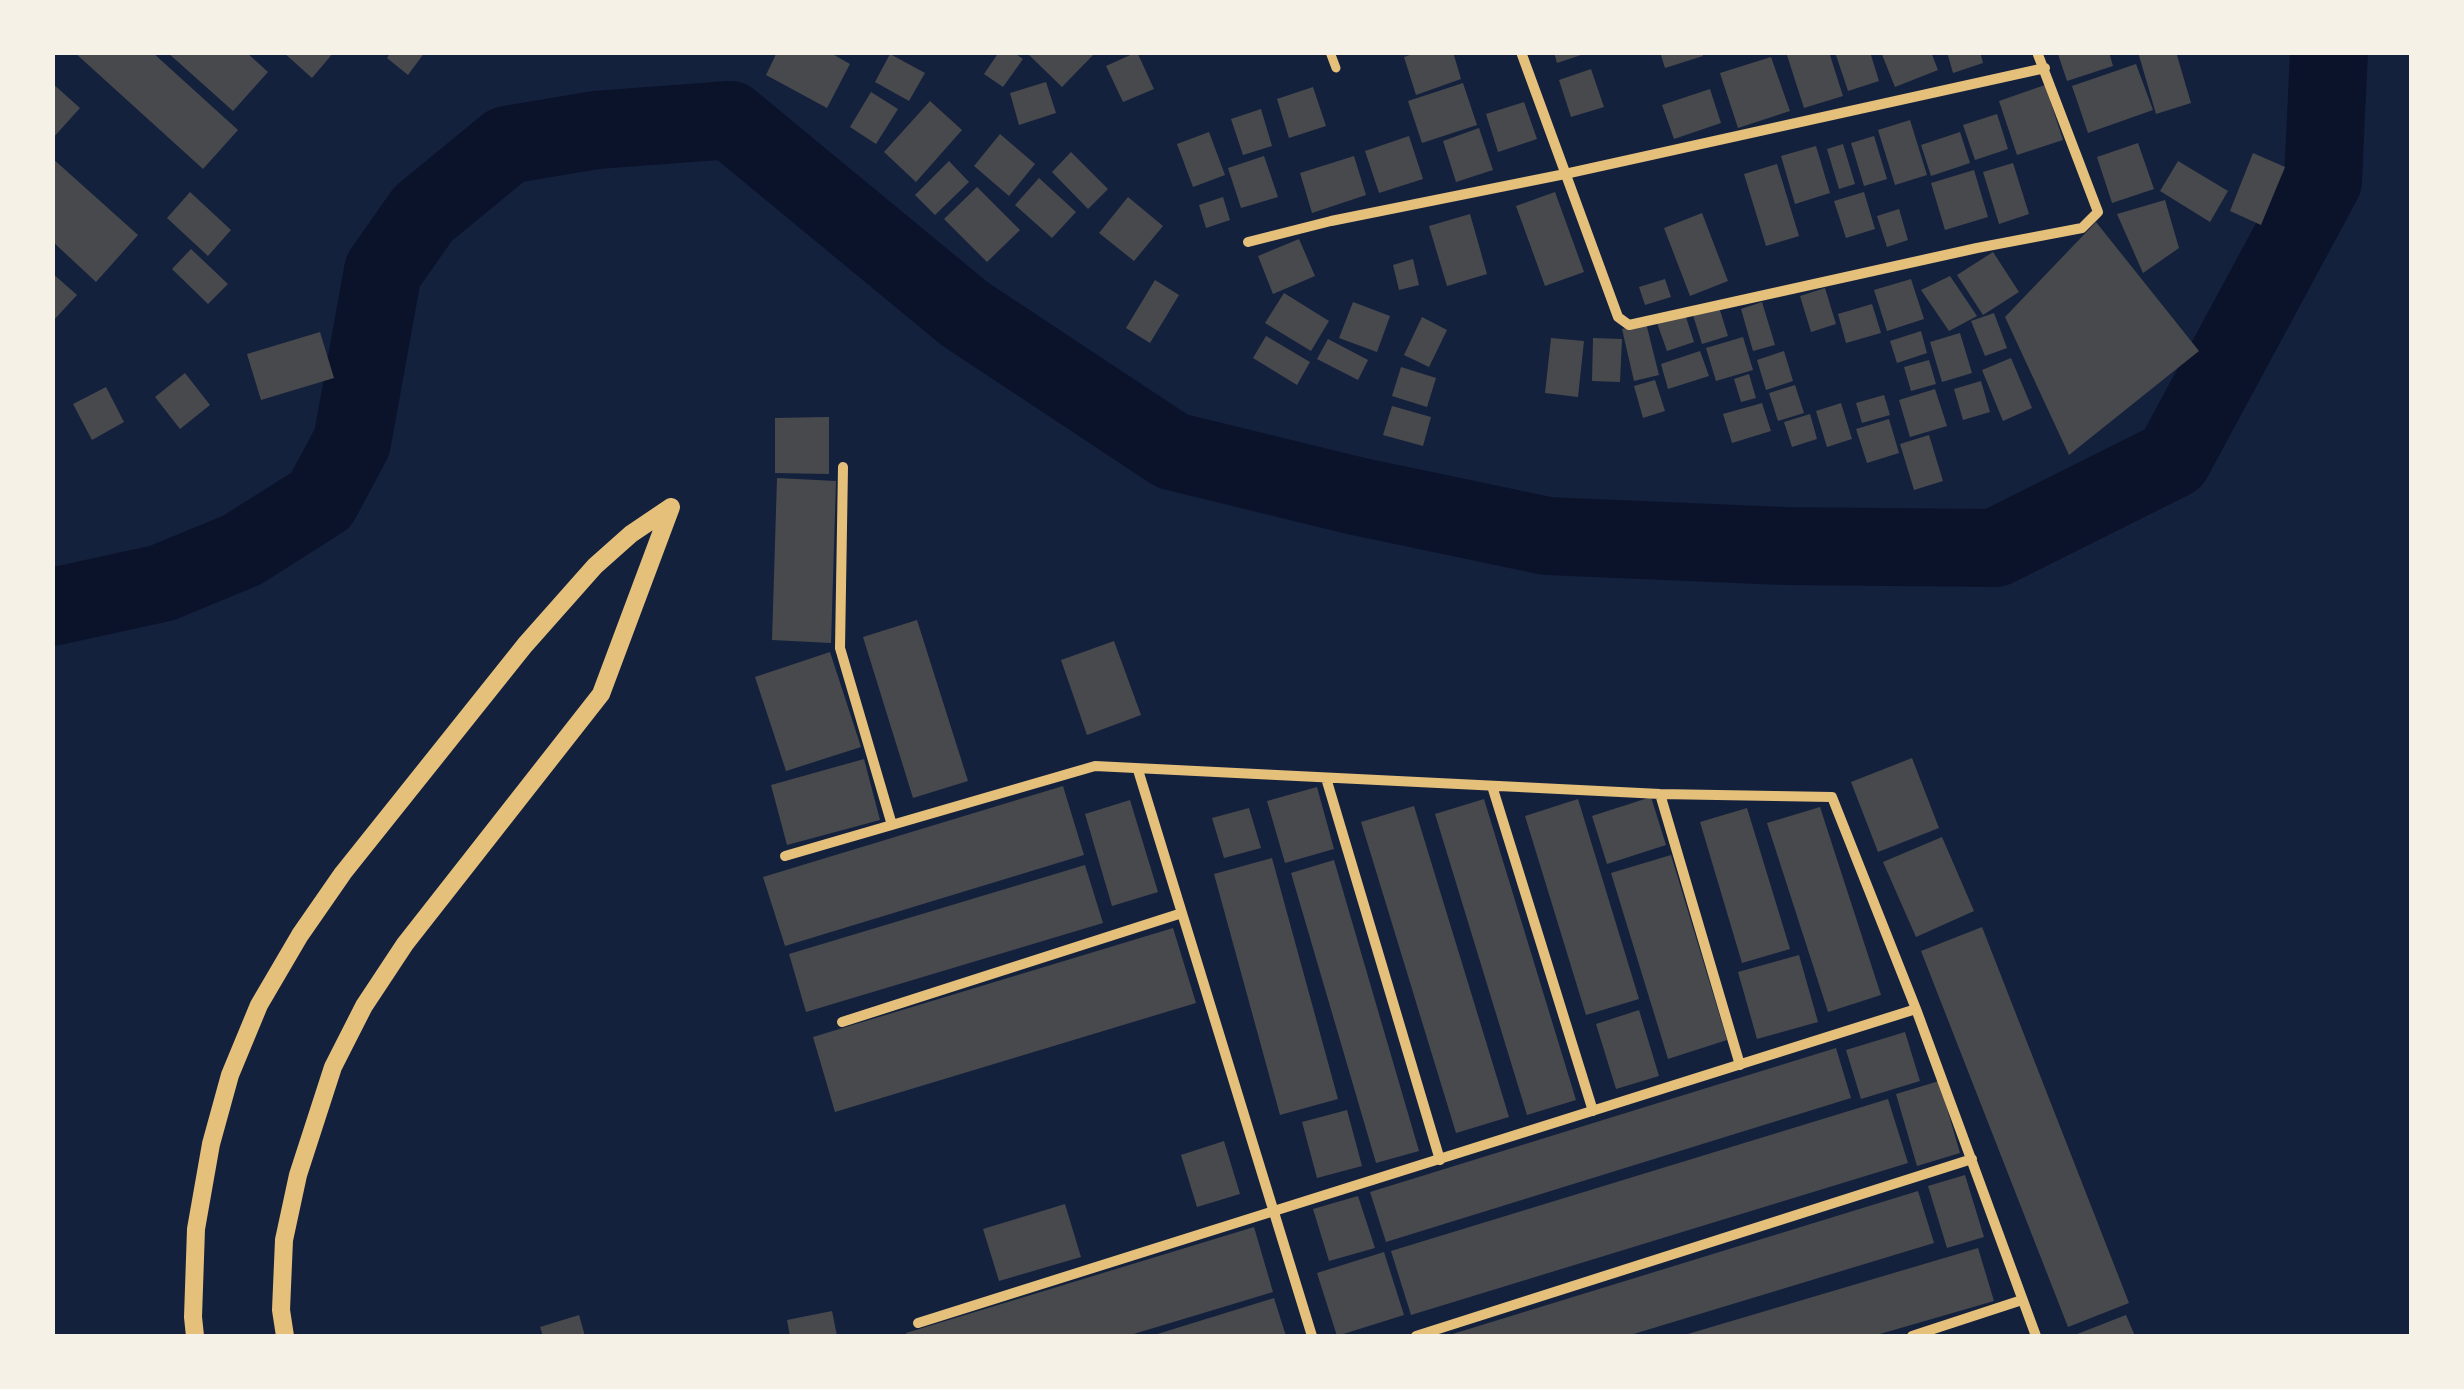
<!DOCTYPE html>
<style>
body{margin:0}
#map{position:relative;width:2464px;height:1389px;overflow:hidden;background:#14213d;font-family:Rubik,sans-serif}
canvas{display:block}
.frame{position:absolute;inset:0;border:55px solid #f6f1e7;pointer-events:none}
</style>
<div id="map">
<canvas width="2464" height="1389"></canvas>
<div class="frame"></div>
</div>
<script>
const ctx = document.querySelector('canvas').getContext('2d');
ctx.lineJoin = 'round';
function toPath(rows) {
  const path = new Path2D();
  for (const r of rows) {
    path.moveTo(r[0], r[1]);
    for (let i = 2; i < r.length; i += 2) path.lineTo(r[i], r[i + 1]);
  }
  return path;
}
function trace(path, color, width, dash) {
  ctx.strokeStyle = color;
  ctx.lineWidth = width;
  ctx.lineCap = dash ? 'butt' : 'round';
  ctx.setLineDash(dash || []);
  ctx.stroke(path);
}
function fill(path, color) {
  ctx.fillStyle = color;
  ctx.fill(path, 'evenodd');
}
const river = toPath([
 [52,607,162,583,242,550,321,500,352,442,383,271,423,214,507,145,596,130,730,120,965,314,1172,451,1356,496,1547,536,1784,546,1995,548,2173,459,2323,181,2329,52]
]);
const building = toPath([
 [74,52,152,52,238,130,203,169],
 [167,52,246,52,268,72,233,111],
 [283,52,334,52,312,78],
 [391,52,425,52,408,75,387,58],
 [777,52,829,52,850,64,827,108,766,75],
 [999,52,1013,52,1023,59,1003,87,984,74],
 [1026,52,1096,52,1062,87],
 [1137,52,1154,89,1123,102,1106,66],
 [1419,52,1453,52,1461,79,1416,95,1404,57],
 [1554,52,1587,52,1587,53,1557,63],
 [1660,52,1702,52,1703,56,1665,68],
 [1786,52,1829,52,1843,96,1804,108],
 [1835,52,1870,52,1879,81,1848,91],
 [1881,52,1931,52,1938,70,1895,87],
 [1947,52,1980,52,1983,63,1953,73],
 [2063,52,2109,52,2113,66,2067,81,2058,54],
 [2138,52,2176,52,2191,103,2156,114],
 [890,54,925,73,909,101,875,82],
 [1771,57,1790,111,1738,128,1720,73],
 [2136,64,2153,110,2088,133,2072,86],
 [1591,69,1604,107,1571,117,1559,80],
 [1046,82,1056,113,1019,125,1010,93],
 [52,83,80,108,52,139],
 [1463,83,1477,125,1422,143,1408,101],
 [2045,85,2063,140,2017,155,1999,101],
 [1313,87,1326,126,1289,138,1277,99],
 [1710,89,1721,123,1674,139,1662,105],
 [871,92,898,109,876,144,850,127],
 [930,101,962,130,916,182,884,152],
 [1524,102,1537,139,1498,152,1486,114],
 [1261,109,1272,146,1243,155,1231,119],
 [1997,114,2008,149,1975,160,1963,125],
 [1910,120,1927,175,1895,185,1878,130],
 [1479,128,1493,170,1456,182,1443,141],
 [1209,132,1225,175,1193,187,1177,144],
 [1960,132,1970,163,1931,176,1921,145],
 [1000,134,1035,164,1009,196,974,166],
 [1409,136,1423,179,1379,193,1365,151],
 [1874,136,1887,179,1864,186,1851,143],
 [2138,143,2154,189,2112,203,2097,157],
 [1843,144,1855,184,1839,189,1827,149],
 [1816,146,1830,193,1795,204,1781,156],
 [1071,152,1108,189,1088,209,1052,172],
 [2253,153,2285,167,2261,225,2230,211],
 [1264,156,1278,197,1241,208,1228,168],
 [1354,156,1366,195,1312,213,1300,173],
 [52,158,138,235,96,282,52,241],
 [949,161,969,182,935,215,915,195],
 [2178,161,2228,191,2210,222,2160,191],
 [2013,163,2029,214,1999,224,1983,172],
 [1777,164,1799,236,1766,246,1744,174],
 [1974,170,1988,217,1945,230,1931,183],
 [1039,178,1076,212,1052,238,1015,205],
 [977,187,1020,230,987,262,944,219],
 [190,192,231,230,208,256,167,218],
 [1555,192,1584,272,1545,286,1516,206],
 [1864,192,1875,229,1846,238,1834,201],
 [1128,197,1163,226,1134,261,1099,233],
 [1223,197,1230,220,1206,228,1199,205],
 [2165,200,2179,248,2143,273,2117,214],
 [1899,209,1908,240,1887,247,1877,216],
 [1702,213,1728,281,1690,296,1664,228],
 [1470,214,1487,274,1447,286,1429,226],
 [2096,222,2199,351,2069,455,2005,317],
 [1299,239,1315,276,1273,294,1258,256],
 [191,249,228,284,208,304,172,269],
 [1993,252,2019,292,1983,315,1957,275],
 [1413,259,1419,285,1399,290,1393,265],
 [52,273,77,295,52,322],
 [1950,276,1977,316,1949,331,1921,290],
 [1665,279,1671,297,1645,305,1639,287],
 [1911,279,1924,319,1887,331,1874,290],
 [1155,280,1179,295,1150,343,1126,328],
 [1825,288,1836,324,1811,332,1800,296],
 [1284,293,1329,321,1311,351,1265,323],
 [1353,302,1390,316,1377,352,1339,338],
 [1762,302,1775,345,1753,351,1741,309],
 [1872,304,1881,333,1846,343,1838,314],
 [1719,307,1728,336,1702,344,1693,315],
 [1994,313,2007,348,1985,356,1971,321],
 [1685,314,1694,342,1667,351,1657,323],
 [1422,317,1447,330,1429,367,1404,355],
 [1646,323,1659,375,1634,381,1622,329],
 [1921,331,1927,353,1897,363,1890,341],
 [320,332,334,378,261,400,247,354],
 [1960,333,1972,373,1942,382,1930,342],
 [1266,336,1310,362,1297,385,1253,358],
 [1743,337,1753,370,1716,381,1706,348],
 [1551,338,1584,341,1578,397,1545,393],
 [1593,338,1622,339,1620,382,1592,381],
 [1328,339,1368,360,1358,380,1317,359],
 [1700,351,1709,376,1668,389,1661,364],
 [1784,351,1793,381,1766,390,1757,360],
 [2011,358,2032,408,2003,421,1982,370],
 [1929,360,1936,384,1911,391,1904,367],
 [1401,367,1436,378,1427,407,1392,396],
 [185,373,210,405,180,429,155,397],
 [1749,374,1756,398,1741,402,1734,379],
 [1655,380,1665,411,1643,418,1634,386],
 [1981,381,1990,412,1963,420,1954,389],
 [1795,385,1804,413,1778,421,1769,393],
 [106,387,124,422,92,440,73,404],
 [1935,389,1947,426,1910,437,1899,400],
 [1884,395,1890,415,1862,423,1856,403],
 [1762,403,1771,431,1732,443,1723,414],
 [1841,403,1852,439,1827,447,1816,411],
 [1392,406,1431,417,1423,446,1383,435],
 [1810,414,1817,439,1792,447,1784,422],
 [829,417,829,474,775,473,775,418],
 [1889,419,1899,453,1867,463,1856,429],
 [1929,435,1943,481,1914,490,1900,444],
 [777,478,836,481,831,643,772,640],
 [917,620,968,781,913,798,863,637],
 [1114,641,1141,715,1087,735,1061,660],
 [830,652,861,747,786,771,755,677],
 [1912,758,1939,828,1878,852,1851,782],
 [864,759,880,820,787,845,771,785],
 [1063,786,1084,855,785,946,763,877],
 [1317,787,1334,849,1285,863,1267,801],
 [1651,797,1666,845,1607,864,1592,816],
 [1484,799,1576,1100,1527,1115,1435,814],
 [1578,799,1639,999,1586,1015,1525,816],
 [1130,800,1158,892,1112,906,1085,814],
 [1414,806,1509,1117,1456,1133,1361,822],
 [1820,807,1881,995,1828,1012,1767,823],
 [1249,808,1261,848,1224,858,1212,818],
 [1747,808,1790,949,1742,963,1700,822],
 [1942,837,1974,911,1916,937,1883,862],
 [1671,855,1727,1040,1668,1059,1611,873],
 [1272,858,1338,1099,1280,1115,1214,874],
 [1334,860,1419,1151,1376,1163,1291,873],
 [1085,865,1103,923,806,1012,789,954],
 [1982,927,2129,1303,2068,1327,1921,951],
 [1173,928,1196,1003,835,1112,813,1037],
 [1799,955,1818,1022,1757,1039,1738,972],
 [1639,1010,1659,1076,1616,1089,1596,1024],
 [1905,1032,1920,1081,1861,1099,1846,1050],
 [1836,1048,1851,1098,1386,1242,1370,1192],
 [1939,1081,1960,1153,1917,1166,1896,1094],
 [1888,1099,1908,1163,1411,1315,1391,1251],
 [1347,1110,1362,1166,1317,1178,1302,1122],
 [1224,1141,1240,1194,1197,1207,1181,1155],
 [1965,1175,1984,1237,1947,1248,1928,1186],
 [1918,1191,1934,1243,1627,1336,1446,1336],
 [1358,1196,1375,1248,1329,1261,1313,1209],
 [1065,1204,1081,1257,999,1281,983,1229],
 [1254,1227,1273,1292,1127,1336,907,1336,906,1333],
 [1978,1248,1994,1301,1873,1336,1681,1336],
 [1384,1252,1404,1315,1337,1336,1317,1273],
 [1274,1298,1286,1336,1151,1336],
 [832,1311,837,1336,790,1336,787,1320],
 [579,1315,585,1336,543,1336,540,1327],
 [2126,1315,2135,1336,2072,1336]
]);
const pedestrian = toPath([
 [1330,52,1336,68]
]);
const minor = toPath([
 [1521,52,1618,317,1629,325,1977,248,2082,228,2098,212,2037,52],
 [1248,242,1331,221,1565,174,2045,68],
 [843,467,840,648,892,825],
 [1138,770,1312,1336],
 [1326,778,1440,1160],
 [1492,786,1593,1111],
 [1660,794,1740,1065],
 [785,856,1095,766,1660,794,1832,797,1916,1009,2036,1336],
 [842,1022,1182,913],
 [918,1323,1916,1009],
 [1416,1336,1972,1159],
 [1912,1336,2022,1300]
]);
const tertiary = toPath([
 [195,1336,193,1317,196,1229,211,1144,230,1075,259,1005,300,935,343,873,525,645,595,566,631,534,671,507],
 [285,1336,281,1310,284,1240,298,1175,333,1067,364,1006,405,944,601,694,671,507]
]);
trace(river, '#0b132b', 78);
fill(building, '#48494c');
trace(pedestrian, '#e5c07b', 9);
trace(minor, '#e5c07b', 10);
trace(tertiary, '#e5c07b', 18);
</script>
